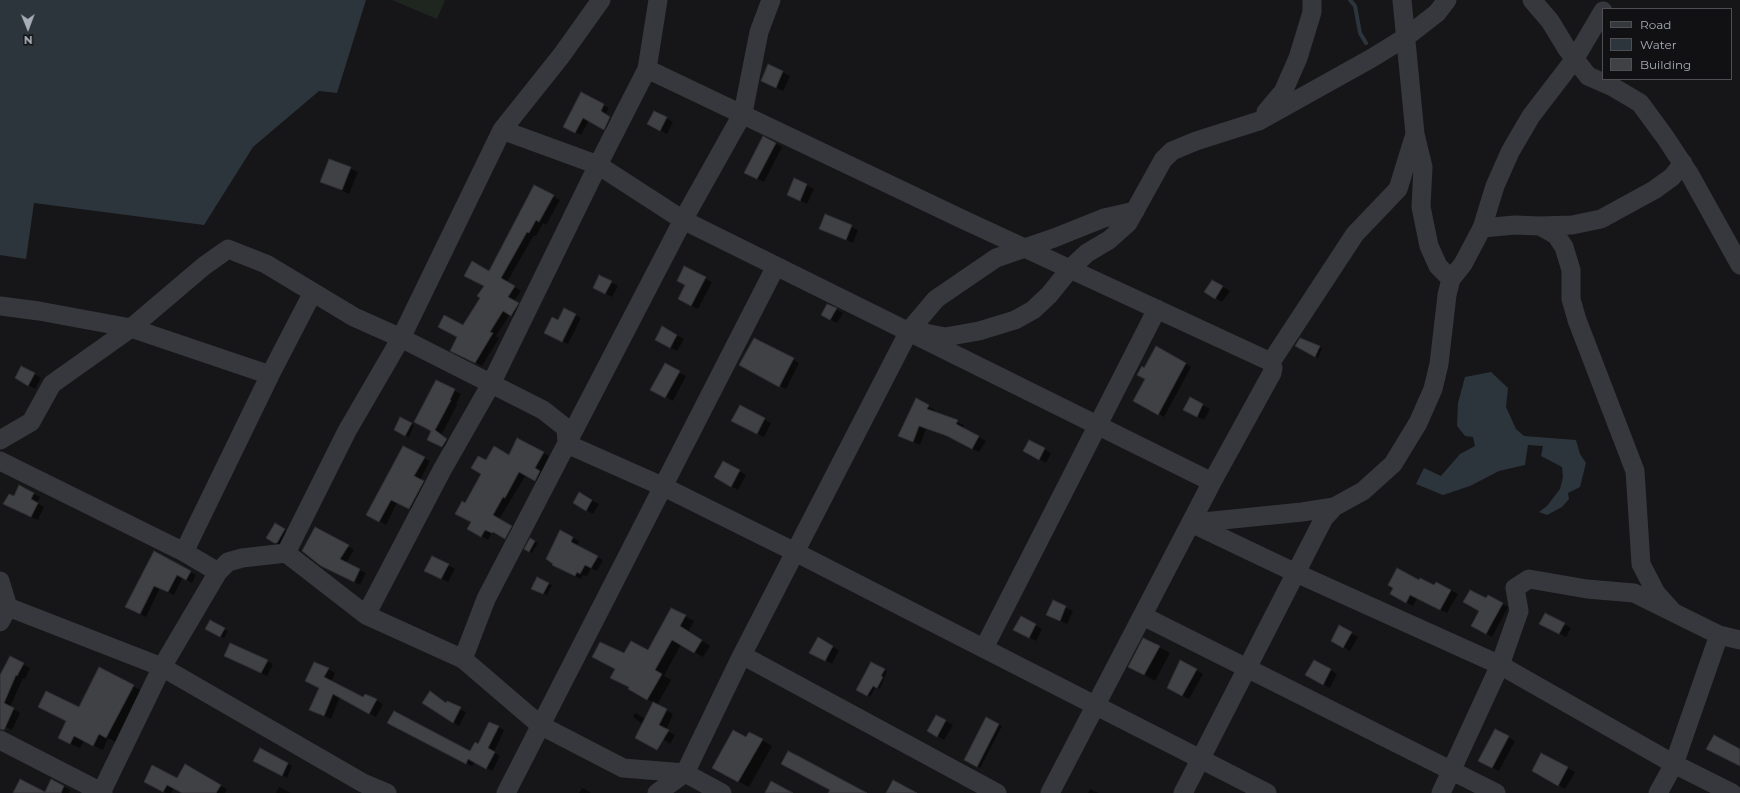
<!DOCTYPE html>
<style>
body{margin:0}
#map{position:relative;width:1740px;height:793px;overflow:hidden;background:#161618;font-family:Montserrat,sans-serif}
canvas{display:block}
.legend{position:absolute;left:1602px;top:8px;width:130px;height:72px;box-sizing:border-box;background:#111113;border:1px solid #4d4f55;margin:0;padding:5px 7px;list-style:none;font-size:12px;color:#a8adb8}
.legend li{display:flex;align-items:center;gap:8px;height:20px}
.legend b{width:20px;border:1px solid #4d4f55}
.north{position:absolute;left:8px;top:8px;width:40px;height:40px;-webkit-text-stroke:3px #111113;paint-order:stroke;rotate:179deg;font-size:11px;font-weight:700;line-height:16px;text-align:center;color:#a8adb8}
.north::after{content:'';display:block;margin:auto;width:14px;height:18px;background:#a8adb8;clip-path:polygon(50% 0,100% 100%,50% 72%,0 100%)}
</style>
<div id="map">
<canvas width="1740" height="793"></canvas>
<ul class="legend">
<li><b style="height:5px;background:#37383d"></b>Road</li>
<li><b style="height:11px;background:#2c353c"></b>Water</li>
<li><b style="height:11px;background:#404145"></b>Building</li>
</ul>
<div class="north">N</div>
</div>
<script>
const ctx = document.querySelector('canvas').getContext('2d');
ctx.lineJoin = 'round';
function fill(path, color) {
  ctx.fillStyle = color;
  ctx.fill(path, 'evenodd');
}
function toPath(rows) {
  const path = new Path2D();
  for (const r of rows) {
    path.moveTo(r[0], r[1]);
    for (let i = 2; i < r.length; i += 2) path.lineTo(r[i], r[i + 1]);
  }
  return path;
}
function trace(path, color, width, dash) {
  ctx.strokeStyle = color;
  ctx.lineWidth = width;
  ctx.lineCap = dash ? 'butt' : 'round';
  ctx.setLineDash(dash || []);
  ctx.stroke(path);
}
const green = toPath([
 [392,0,445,0,437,19]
]);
const water = toPath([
 [0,0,366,0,337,93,319,91,253,147,204,225,34,203,26,259,0,255],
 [1491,372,1508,388,1506,407,1516,429,1524,436,1576,440,1580,454,1586,463,1580,487,1568,493,1569,499,1562,507,1547,515,1539,512,1547,506,1560,489,1563,477,1562,467,1541,456,1543,446,1528,445,1525,465,1499,471,1470,486,1443,495,1416,484,1424,468,1441,476,1460,454,1475,446,1473,437,1465,436,1457,426,1458,403,1465,377]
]);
const shadow = toPath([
 [769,65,790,76,783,91,769,84],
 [582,94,609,108,605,115,615,120,609,132,589,120,581,135,564,127],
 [655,112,673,122,667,134,655,128],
 [775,143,782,147,764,182,752,176],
 [329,160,358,172,349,194,321,181],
 [795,180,814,189,807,204,795,198],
 [534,186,560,200,546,225,543,223,536,236,534,235,507,282,521,291,514,301,525,307,518,319,510,314,496,336,499,338,482,366,458,354,464,326,481,297,490,272],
 [826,215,858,230,853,243,820,228],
 [684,268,712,282,698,309,686,303],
 [1213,281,1230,291,1222,302,1206,292],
 [611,282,618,286,612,297,601,291],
 [564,309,581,318,568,344,551,336],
 [836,309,843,313,837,323,822,315],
 [663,328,684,339,677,351,657,340],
 [754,339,799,363,786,389,746,368],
 [1296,346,1319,347,1322,348,1318,358],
 [1157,347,1191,367,1164,417,1134,400,1146,379,1145,369],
 [665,365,686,376,673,401,652,389],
 [22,367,41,378,35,389,16,378],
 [437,381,461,394,456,404,457,405,441,435,453,443,449,450,434,443,432,431],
 [1190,399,1210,409,1204,420,1191,414],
 [916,400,935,410,934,412,964,425,963,428,986,441,979,452,955,440,926,429,920,445,906,439],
 [740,406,771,423,764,437,739,425],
 [411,424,414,425,409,437,398,432],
 [1029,441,1051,453,1046,463,1024,451],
 [543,452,549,456,541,473,545,476,541,484,526,475,499,519,517,530,511,541,499,534,498,536,492,532,488,540,469,529,472,522,465,504,482,473,486,461,509,456],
 [424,458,430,461,420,480,429,485,416,512,397,503,386,525,367,514],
 [724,462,746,475,738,490,715,477],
 [19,486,40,497,37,503,44,507,38,520,11,508],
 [579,494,599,504,593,514,574,503],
 [275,524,291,534,282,547,267,538],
 [560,531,579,541,577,546,603,560,597,571,591,568,587,576,583,575,581,579,560,568],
 [531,539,538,543,532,553,525,549],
 [348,546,354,550,346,563,366,573,360,585,328,569],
 [154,552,196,575,192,583,183,577,174,595,160,588,146,617,132,610],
 [448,565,455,569,448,582,432,574],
 [537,578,552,585,547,595,532,588],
 [1420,581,1435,587,1437,583,1458,594,1447,613,1417,598,1413,606,1391,594],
 [1488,596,1508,607,1492,637,1472,626],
 [1053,602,1073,611,1067,624,1054,618],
 [672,609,694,621,688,632,710,646,703,657,681,644,664,676,671,680,657,705,673,714,666,730,675,735,670,744,633,717,635,713,646,719,654,703,629,689,630,687,624,655,648,651],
 [1546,614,1571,628,1566,637,1541,623],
 [1021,617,1042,629,1036,641,1014,629],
 [210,622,228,631,224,638,206,629],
 [1339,627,1358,637,1350,651,1339,644],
 [818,639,839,650,832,664,811,652],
 [1159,647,1170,653,1155,681,1140,672],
 [10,657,30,668,25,679,23,678,10,707,20,713,12,730,0,724,0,677],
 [231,659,267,661,273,664,267,676],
 [1181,662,1203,674,1189,699,1168,688],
 [872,663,887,671,880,689,876,686,870,697,857,690],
 [328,669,335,673,331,682,364,699,366,695,383,704,376,717,340,697,331,719,310,710,320,688,306,681],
 [1330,670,1337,674,1330,688,1307,675],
 [133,686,142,691,116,742,108,738,103,750,84,741,80,748,68,743,67,721,79,708],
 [431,692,447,704,466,712,459,726,423,703],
 [936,716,953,725,944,740,928,731],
 [987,718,1002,726,980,768,965,759],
 [394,726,470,752,498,727,504,730,494,752,500,756,492,771,475,762,472,766],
 [1495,730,1515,741,1499,771,1485,764],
 [746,738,762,740,772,746,749,787,724,774],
 [260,749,292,766,287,778,259,764],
 [1542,754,1575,772,1565,789,1533,770],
 [185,766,227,789,225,793,184,793,174,788,171,793,166,793,152,786,177,779],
 [51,780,70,790,69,793,46,793],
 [279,787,291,793,276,793],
 [582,788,585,789,591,793,579,793],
 [1090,789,1099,793,1088,793]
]);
const stream = toPath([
 [1350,0,1355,6,1360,33,1366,43]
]);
const building = toPath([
 [768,64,783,71,776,88,761,81,768,64],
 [581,92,604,104,601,111,610,117,604,130,583,118,575,133,563,127,581,92],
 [654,111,667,117,660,131,647,124,654,111],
 [763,136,776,143,757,179,744,173,763,136],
 [329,159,351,167,342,190,320,182,329,159],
 [794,178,807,184,800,201,787,195,794,178],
 [534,185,554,195,539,222,536,220,529,233,527,232,501,278,515,286,508,297,519,303,511,316,503,311,490,332,493,333,475,363,450,351,457,337,438,327,444,315,463,325,480,298,477,296,484,286,464,276,472,261,489,271,534,185],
 [825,214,852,225,846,240,819,229,825,214],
 [684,266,706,277,691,306,678,299,685,285,677,281,684,266],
 [599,275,612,281,605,294,593,288,599,275],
 [1212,280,1223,286,1215,299,1204,292,1212,280],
 [827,304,837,308,830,320,821,315,827,304],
 [564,308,576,314,562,342,544,333,552,317,558,320,564,308],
 [662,326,677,335,670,348,655,340,662,326],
 [754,338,794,358,779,387,739,365,754,338],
 [1300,338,1320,346,1315,357,1295,346,1300,338],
 [1156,346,1186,363,1158,415,1133,401,1145,379,1137,375,1142,366,1144,368,1156,346],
 [665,363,680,371,665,398,650,390,665,363],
 [21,366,35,373,28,386,15,378,21,366],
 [436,380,455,389,450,400,451,400,435,430,447,439,442,447,427,440,431,431,414,422,436,380],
 [1190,397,1203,404,1197,417,1183,410,1190,397],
 [916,398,929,405,927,409,958,420,956,424,979,436,972,449,947,436,919,426,913,442,898,436,916,398],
 [740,405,765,418,757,434,731,421,740,405],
 [400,417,412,423,405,436,394,430,400,417],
 [517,438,544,452,535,468,540,471,535,481,519,472,505,498,503,497,493,515,512,526,505,539,493,532,492,533,485,530,481,537,467,529,471,522,455,514,462,501,465,503,481,474,471,468,478,456,486,460,494,446,509,455,517,438],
 [1029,440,1045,448,1039,460,1023,451,1029,440],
 [403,446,425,457,414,476,424,481,409,509,391,500,379,522,366,515,403,446],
 [723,461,740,470,731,487,714,477,723,461],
 [19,485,34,493,31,499,38,503,31,517,3,504,9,494,14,496,19,485],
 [579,492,592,500,586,511,573,503,579,492],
 [275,523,285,529,277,543,274,543,266,538,275,523],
 [315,527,349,545,340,559,360,569,354,582,321,566,302,551,315,527],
 [560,530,573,537,571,542,598,556,591,568,585,565,580,574,577,572,575,576,552,565,553,564,546,559,560,530],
 [530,538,535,541,529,552,524,549,530,538],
 [154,551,191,571,186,580,177,575,168,592,154,586,140,614,125,607,154,551],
 [432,556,449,564,441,579,424,571,432,556],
 [1397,568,1419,580,1420,578,1434,585,1436,582,1451,590,1440,610,1410,595,1406,603,1390,594,1393,588,1388,585,1397,568],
 [537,577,549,583,543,594,531,589,537,577],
 [1470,590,1486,598,1488,595,1503,603,1486,634,1471,626,1479,611,1463,602,1470,590],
 [1053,600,1066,606,1060,621,1046,615,1053,600],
 [671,608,686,615,680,626,702,640,694,653,672,640,655,670,662,674,647,700,628,689,629,687,610,678,615,669,592,657,600,642,624,653,631,641,648,650,671,608],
 [1545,613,1565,623,1559,634,1539,624,1545,613],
 [1021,616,1036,624,1029,638,1013,630,1021,616],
 [210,620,225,628,220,637,205,629,210,620],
 [1339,625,1352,632,1343,648,1331,641,1339,625],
 [818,637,833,646,825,661,809,653,818,637],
 [1143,638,1160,646,1144,675,1128,667,1143,638],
 [230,643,268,660,261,673,224,656,230,643],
 [10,656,24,663,17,676,16,675,4,703,14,708,4,730,0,729,0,675,10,656],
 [1180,660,1197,669,1182,696,1167,688,1180,660],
 [1314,660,1331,669,1323,685,1305,675,1314,660],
 [314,662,329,668,324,677,363,697,365,694,377,699,369,714,333,694,324,716,309,710,319,688,305,681,314,662],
 [871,662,885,669,881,676,883,677,877,688,873,686,867,696,856,690,871,662],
 [99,667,134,685,106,738,99,734,93,746,74,736,70,744,58,738,66,721,38,707,46,691,79,707,99,667],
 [430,691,446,703,447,701,461,707,453,723,422,703,430,691],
 [653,702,667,709,659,725,669,730,657,750,635,738,653,702],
 [394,711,470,751,475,742,478,744,489,722,499,726,488,748,495,752,486,769,468,759,466,764,387,723,394,711],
 [936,715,946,720,937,737,927,731,936,715],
 [986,717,999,724,977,767,964,760,986,717],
 [1495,729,1509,736,1492,768,1478,761,1495,729],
 [733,730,746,737,749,732,763,739,738,782,712,768,733,730],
 [1714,735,1740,749,1740,766,1706,749,1714,735],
 [260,748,288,763,282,776,253,761,260,748],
 [788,751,800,757,867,793,828,793,830,790,781,764,788,751],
 [1541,753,1568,767,1558,786,1532,771,1541,753],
 [185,764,221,785,216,793,182,793,167,785,163,792,144,782,152,765,177,778,185,764],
 [20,779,45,792,51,779,64,786,61,793,13,793,20,779],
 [893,780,917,793,886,793,893,780],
 [771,781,793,793,765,793,771,781]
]);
const minor = toPath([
 [1532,0,1550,21,1567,49,1588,76,1613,87,1640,103,1665,137,1690,175,1740,265],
 [647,69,658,0],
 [1266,112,1283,92,1298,58,1312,12,1312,0],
 [502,130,598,165,683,220,1212,482],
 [1415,134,1423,167,1421,207,1429,246,1438,266,1451,279],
 [1540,226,1572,225,1601,219,1654,190,1672,177,1683,163],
 [1482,228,1515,225,1540,226,1556,235,1564,247,1571,270,1571,299,1577,320,1635,471,1641,564,1656,593,1674,613],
 [0,306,39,311,131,328,270,375],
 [925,333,945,337,979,331,1015,320,1033,310,1049,295,1070,269,1087,253,1109,240,1128,223,1163,160,1172,151,1196,141,1259,121,1372,58,1406,37,1437,13,1447,0],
 [1271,362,1355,234,1398,189,1415,134,1402,0],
 [0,440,31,422,52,384,131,328,204,266,228,249,266,264,354,317,401,338,543,410,566,428,567,444,664,487,795,552,1267,793],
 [0,461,184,552,218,572,228,562,242,558,286,553,366,615,463,659,540,725,623,768,685,773,722,793],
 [1191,523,1296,573,1500,665,1674,764,1732,793],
 [1193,523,1302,512,1334,507],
 [184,552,270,375,313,292],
 [286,553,347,431,401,338,502,130,561,56,601,0],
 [0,581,8,607,162,667,363,783,387,793],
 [366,615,442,470,491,384,598,165,647,69,964,220,1271,362,1273,368,1272,373,1212,482,1050,793],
 [1143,616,1496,793],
 [0,622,8,607],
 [984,648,1157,309],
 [742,655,997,793],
 [463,659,486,599,683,220,743,113,759,32,771,0],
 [0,740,103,793],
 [101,793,162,667,218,572],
 [506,793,776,266],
 [657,793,685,773,742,655,909,331,936,299,996,258,1054,238,1104,218,1135,211],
 [1183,793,1324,518,1334,507,1363,491,1393,464,1418,423,1433,389,1439,364,1447,295,1451,279,1463,264,1482,228,1495,186,1510,152,1531,116,1574,60,1603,11],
 [1441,793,1500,665,1519,611,1515,588,1529,579,1587,589,1634,593,1719,635,1740,640],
 [1658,793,1674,764,1719,635]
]);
fill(green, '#1e261f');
fill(water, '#2c353c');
fill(shadow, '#0007');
trace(stream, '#2c353c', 4);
fill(building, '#404145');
trace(building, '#303034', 1);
trace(minor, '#37383d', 19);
</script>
